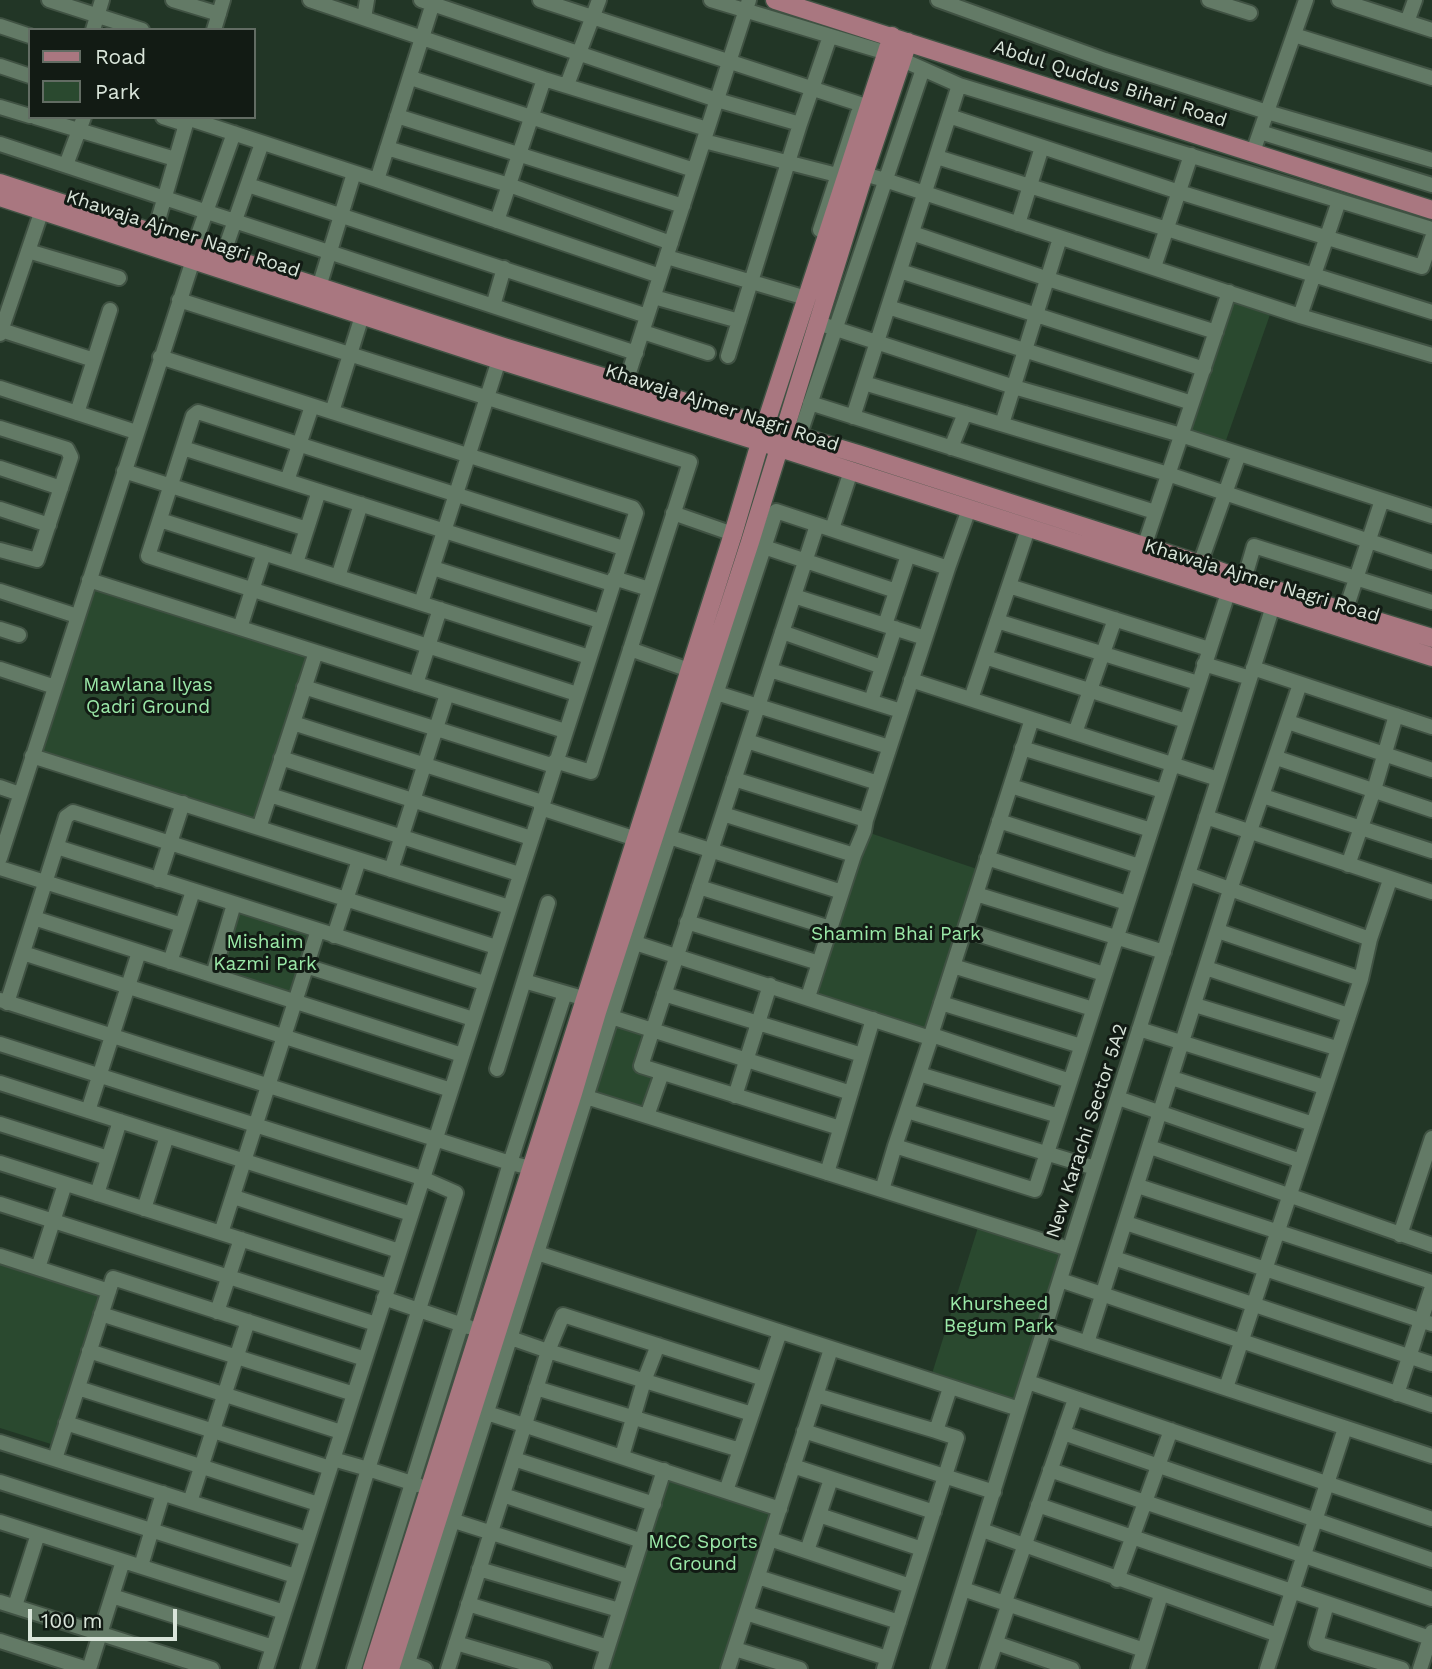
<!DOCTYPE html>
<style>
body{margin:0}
#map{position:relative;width:1432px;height:1669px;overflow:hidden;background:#223626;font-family:"Work Sans",sans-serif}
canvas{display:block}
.legend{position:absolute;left:28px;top:28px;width:228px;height:91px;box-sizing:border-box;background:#121b14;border:2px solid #626c63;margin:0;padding:9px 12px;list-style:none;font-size:21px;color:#d9e5da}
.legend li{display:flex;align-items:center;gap:14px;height:35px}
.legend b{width:35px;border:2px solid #626c63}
.scale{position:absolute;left:28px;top:1609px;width:149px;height:32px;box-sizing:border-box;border:4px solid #d9e5da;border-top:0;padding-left:9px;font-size:21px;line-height:24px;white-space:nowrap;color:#d9e5da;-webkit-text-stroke:5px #121b14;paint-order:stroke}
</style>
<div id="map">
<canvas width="1432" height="1669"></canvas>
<ul class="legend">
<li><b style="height:9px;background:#a97780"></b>Road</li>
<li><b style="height:19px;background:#2a492f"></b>Park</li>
</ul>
<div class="scale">100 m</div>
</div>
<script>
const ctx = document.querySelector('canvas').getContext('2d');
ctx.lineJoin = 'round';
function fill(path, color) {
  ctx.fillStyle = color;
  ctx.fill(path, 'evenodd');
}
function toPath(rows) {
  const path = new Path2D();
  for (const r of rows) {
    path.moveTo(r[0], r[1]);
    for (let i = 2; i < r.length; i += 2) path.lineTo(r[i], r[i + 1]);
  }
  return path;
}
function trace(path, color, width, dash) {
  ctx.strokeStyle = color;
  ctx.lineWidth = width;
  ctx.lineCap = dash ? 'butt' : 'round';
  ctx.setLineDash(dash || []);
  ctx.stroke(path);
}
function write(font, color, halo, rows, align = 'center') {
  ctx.font = font + ' "Work Sans",sans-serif';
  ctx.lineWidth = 6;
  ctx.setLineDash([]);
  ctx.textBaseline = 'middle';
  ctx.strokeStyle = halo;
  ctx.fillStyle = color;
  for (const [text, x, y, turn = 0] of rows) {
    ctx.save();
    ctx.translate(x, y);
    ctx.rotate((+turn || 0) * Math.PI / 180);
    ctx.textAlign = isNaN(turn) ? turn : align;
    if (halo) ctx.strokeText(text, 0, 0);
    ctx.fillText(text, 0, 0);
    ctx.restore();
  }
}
const green = toPath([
 [1229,292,1273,306,1223,449,1181,435],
 [88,582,314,656,258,825,33,753],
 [864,831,983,871,927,1037,808,997],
 [234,904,318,930,295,1001,213,975],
 [613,1020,650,1031,639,1067,660,1075,647,1113,589,1095],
 [980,1221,1069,1249,1019,1409,930,1380],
 [0,1263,99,1294,54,1445,0,1428],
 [669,1476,775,1511,724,1669,610,1669]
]);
const minor = toPath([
 [49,0,142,30],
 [173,0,219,14],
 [310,0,544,79,707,129],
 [421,0,717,100,800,124],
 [540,0,869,107],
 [711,0,887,53,923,69,799,437],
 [938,0,1105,60,1267,112,1432,160],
 [1209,0,1250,13],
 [1339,0,1432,30],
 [364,18,367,0],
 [1407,22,1415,0],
 [0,26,30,36],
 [93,30,102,0],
 [214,30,223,0],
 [1294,35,1432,78],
 [0,66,30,76],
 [923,69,959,85,1432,229],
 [411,78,694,170],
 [567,85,599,0],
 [0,107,30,116],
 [397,116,683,206],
 [949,116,1179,192,1422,267,1432,238],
 [35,117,175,159],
 [163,117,185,124],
 [187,118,377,180,434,0],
 [1260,132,1432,185],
 [704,141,837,175,864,174,885,180,1300,316,1432,355],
 [0,144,636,353],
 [387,148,509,185,671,243],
 [1253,152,1306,0],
 [937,157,1432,312],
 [66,165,84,117],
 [377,180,660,276],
 [248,185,647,316],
 [497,221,544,79],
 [1018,224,1042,147],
 [820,230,858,113],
 [912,233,1048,279,1216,332],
 [154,234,188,117],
 [194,246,234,133],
 [28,251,119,278],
 [223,255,262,143],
 [667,257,806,298],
 [1154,267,1191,155],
 [900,271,1204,369],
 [319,287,354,173],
 [654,297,739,321],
 [179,300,690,462,591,772,555,761],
 [493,306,504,268],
 [888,307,1192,403],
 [1300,316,1339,201],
 [818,323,1014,387,1181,435,1432,516],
 [1,330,94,360],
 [643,332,708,353],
 [0,334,42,210],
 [728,356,800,124,830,36],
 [160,357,633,508,636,513,266,1669],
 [864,383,1168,474,1432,562],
 [625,385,749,0],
 [0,388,136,432],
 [810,403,1155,512],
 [332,412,362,316],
 [77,413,110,310],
 [853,417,959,85],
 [1002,424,1060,238],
 [0,428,67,449,71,457,37,560,0,550],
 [183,448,612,584],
 [951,448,965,413],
 [0,468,61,488],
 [124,471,307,529],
 [287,481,312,406],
 [0,509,49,525],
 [673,513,733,534],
 [160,520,589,657],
 [817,525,641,1066,840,1128],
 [832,529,851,471],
 [755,544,896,591],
 [1144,547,1229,292],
 [296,563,319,491],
 [1200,564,1239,454],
 [433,568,600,621],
 [338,577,361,504],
 [614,578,649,589],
 [1244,580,1254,546,1432,602],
 [1009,586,1209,649],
 [0,591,77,616],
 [794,596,925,638],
 [421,603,499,360],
 [1345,612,1382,500],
 [997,621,1198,683],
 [885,625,908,555],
 [240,628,264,553],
 [0,629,19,635],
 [782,632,882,667],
 [630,649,689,670],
 [316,652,565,731],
 [985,657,1186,721],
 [1204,664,1250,678],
 [1253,668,1432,727],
 [0,669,55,687],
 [770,670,901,711],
 [911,680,1218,779],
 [416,684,440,609],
 [304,687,554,766],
 [707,690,889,747],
 [577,694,148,556,193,416,198,412,623,548],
 [971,699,1028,529],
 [871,701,895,628],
 [1288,722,1432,770],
 [293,723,542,802],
 [1075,733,1115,619],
 [747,741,878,783],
 [1022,748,1163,791],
 [32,756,259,828,316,652,89,580],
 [281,758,531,838],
 [1277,758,1432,810],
 [734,779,866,820],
 [1011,786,1151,830],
 [0,787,20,794],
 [270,795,519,874],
 [1263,796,1432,851],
 [541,808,636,839],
 [723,814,854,855],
 [1206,817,1432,892],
 [999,821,1139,866],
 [259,828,509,907],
 [663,835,842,892],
 [0,858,193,260],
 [987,858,1127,903],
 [1348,865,1374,790,1396,715],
 [0,868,182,925],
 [391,870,447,694],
 [1188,874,1370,939],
 [158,880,183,803],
 [699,887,830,928],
 [976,894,1164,952],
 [34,918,462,1055],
 [687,922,819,963],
 [318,930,484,983],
 [965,930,1104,974],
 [1218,931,1361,979],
 [334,936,359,860],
 [626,940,927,1037,932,1035,1070,1081],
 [23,953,451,1090],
 [170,962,193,891],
 [306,966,473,1019],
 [953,966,1093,1009],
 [1206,968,1348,1015],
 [213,975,234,904],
 [524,981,586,999],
 [664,994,862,1055],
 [808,997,854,855,864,831,866,820,948,568,969,509],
 [0,1000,510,1163,540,1170],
 [7,1003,66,817,73,812,496,947],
 [941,1003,1081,1046],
 [1195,1005,1336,1048],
 [605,1015,851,1093],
 [1139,1029,1324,1087],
 [931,1035,1032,719],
 [0,1044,422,1178,456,1193,368,1469,333,1459],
 [497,1069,548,903],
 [919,1074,1059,1116],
 [1172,1078,1313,1124],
 [0,1083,411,1214],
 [580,1095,1069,1249],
 [735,1096,770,985],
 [1118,1098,1301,1161],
 [88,1111,139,952],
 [907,1111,1095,1168],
 [647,1116,662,1073],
 [0,1124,108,1158],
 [895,1146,932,1035],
 [1150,1147,1432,1245],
 [0,1163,221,1233,318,930,57,847],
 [827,1173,873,1019],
 [1138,1186,1432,1282],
 [882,1190,895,1146,1035,1190,1228,593],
 [97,1194,120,1121],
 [234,1197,399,1251],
 [0,1204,376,1324],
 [144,1209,167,1136],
 [1126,1223,1432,1324],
 [221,1233,388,1286],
 [1400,1235,1432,1138],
 [528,1250,1019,1409],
 [0,1256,109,1291],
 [1114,1258,1432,1364],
 [38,1268,65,1184],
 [1060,1280,1432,1405],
 [384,1298,469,1327],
 [217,1312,241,1239],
 [101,1314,354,1394],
 [1045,1329,1432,1456],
 [502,1335,548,1351,563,1315,764,1379],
 [1087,1343,1230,890,1300,684],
 [89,1351,341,1432],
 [1028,1382,1432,1519],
 [78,1388,330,1468],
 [536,1388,740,1450],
 [1226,1388,1361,979,1370,939,1390,880],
 [1397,1394,1432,1287],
 [816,1395,936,1431],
 [478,1410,780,1509],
 [66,1423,318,1504],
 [804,1431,994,1492],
 [1063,1433,1432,1560],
 [0,1442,307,1539],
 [622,1456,644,1381,658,1345],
 [55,1459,113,1278,365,1359],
 [514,1459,654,1504],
 [793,1466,934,1512],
 [1050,1470,1432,1599],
 [0,1482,295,1576],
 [726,1491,780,1332],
 [503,1495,642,1541],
 [190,1502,248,1321],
 [1038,1505,1430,1638],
 [819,1515,922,1549],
 [445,1518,630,1577],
 [0,1522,284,1612],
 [982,1530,1278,1635],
 [770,1539,910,1586],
 [807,1551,831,1479],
 [141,1566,163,1493],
 [479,1569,619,1610],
 [758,1577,899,1622],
 [1117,1580,1171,1430],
 [963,1589,1144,1650],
 [112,1596,273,1647],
 [0,1602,212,1669],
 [468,1604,608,1647],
 [1327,1604,1316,1643,1402,1669],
 [15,1606,38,1534],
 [746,1613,887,1658],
 [0,1641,87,1669],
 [456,1643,544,1669],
 [996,1643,1072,1669],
 [735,1649,800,1669],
 [400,1660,425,1669],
 [89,1669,123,1561],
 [308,1669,368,1469,418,1485],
 [354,1669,462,1323,510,1163,565,993],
 [406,1669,635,942,776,511,948,568],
 [448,1669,548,1351,752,1414],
 [601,1669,664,1470],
 [728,1669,831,1349],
 [884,1669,957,1438,936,1431,950,1388],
 [938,1669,1019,1409,1273,606],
 [987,1669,1007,1609,1005,1602,1075,1399],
 [1138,1669,1161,1595],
 [1267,1669,1345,1428],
 [1420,1669,1432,1632]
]);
const major = toPath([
 [775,0,1432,210],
 [0,183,504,347,858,454,1200,564,1244,580,1432,638],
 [0,197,499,360,789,451,1432,657],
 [372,1669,733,534,765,426,892,36],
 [390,1669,573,1093,597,1012,750,542,864,174,908,42]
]);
const streetNames = [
 ["Abdul Quddus Bihari Road",1110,84,18],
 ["Khawaja Ajmer Nagri Road",183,234,18],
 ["Khawaja Ajmer Nagri Road",722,408,18],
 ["Khawaja Ajmer Nagri Road",1262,581,17],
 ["New Karachi Sector 5A2",1087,1131,-72]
];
const parkNames = [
 ["Mawlana Ilyas",148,685],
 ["Qadri Ground",148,707],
 ["Shamim Bhai Park",896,934],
 ["Mishaim",265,942],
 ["Kazmi Park",265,964],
 ["Khursheed",999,1304],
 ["Begum Park",999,1326],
 ["MCC Sports",703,1542],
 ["Ground",703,1564]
];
fill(green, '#2a492f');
trace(minor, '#405243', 18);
trace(major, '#405243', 21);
trace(minor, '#637a66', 14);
trace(major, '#a97780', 18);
write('19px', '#d9e5da', '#121b14', streetNames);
write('19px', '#9be9a8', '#121b14', parkNames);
</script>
